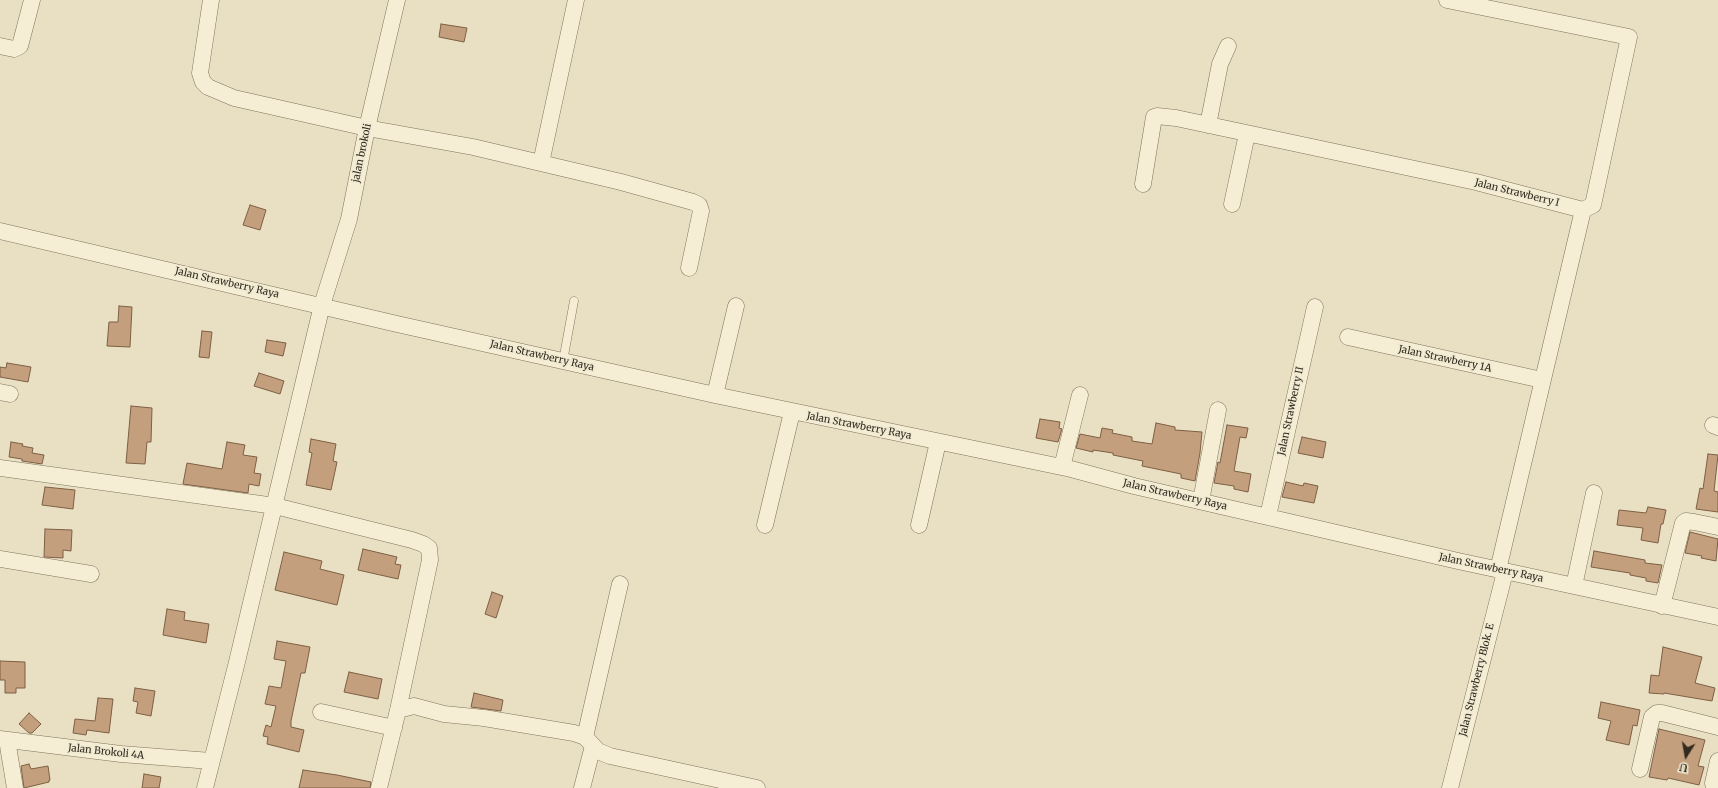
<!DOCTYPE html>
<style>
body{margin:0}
#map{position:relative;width:1718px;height:788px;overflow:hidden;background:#e9e0c3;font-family:Merriweather,serif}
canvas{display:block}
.north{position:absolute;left:1666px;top:736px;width:40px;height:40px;-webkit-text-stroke:3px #f1ead2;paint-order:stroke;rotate:191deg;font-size:11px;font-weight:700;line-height:16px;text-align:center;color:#322a1e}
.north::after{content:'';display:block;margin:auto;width:14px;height:18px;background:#322a1e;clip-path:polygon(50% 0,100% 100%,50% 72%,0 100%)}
</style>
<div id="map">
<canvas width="1718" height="788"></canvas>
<div class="north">U</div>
</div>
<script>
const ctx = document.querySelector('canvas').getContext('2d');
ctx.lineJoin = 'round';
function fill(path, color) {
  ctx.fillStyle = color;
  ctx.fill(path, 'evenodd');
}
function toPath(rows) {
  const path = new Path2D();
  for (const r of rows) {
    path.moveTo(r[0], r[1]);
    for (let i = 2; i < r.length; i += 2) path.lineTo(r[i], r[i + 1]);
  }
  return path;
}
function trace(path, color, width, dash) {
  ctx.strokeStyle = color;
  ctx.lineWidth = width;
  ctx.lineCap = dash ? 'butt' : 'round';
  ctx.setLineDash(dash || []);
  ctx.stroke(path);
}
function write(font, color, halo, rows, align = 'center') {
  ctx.font = font + ' Merriweather,serif';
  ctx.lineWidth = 3.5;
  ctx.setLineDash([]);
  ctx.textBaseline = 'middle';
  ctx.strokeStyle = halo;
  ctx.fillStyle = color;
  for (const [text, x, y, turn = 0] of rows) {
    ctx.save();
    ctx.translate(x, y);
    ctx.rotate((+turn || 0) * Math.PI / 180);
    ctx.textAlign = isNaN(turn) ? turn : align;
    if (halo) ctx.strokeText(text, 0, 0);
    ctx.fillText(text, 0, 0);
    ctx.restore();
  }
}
const building = toPath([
 [441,24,467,28,464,42,439,37,441,24],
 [250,205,266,210,260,230,243,225,250,205],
 [119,306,132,307,130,347,107,346,109,322,118,322,119,306],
 [202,331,212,332,209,358,199,357,202,331],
 [267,340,286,343,283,356,265,352,267,340],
 [7,363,31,367,28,382,0,377,0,367,6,368,7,363],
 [259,373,284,381,280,394,254,386,259,373],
 [131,406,152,408,151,442,147,442,145,464,126,463,131,406],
 [1040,419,1060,422,1059,428,1062,429,1058,442,1036,438,1040,419],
 [1156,423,1175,427,1175,430,1202,432,1200,453,1195,481,1181,478,1181,474,1142,466,1143,461,1113,455,1113,453,1093,450,1093,452,1076,448,1080,434,1100,438,1102,428,1113,430,1112,433,1132,437,1132,441,1152,444,1156,423],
 [1227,425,1248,428,1246,438,1240,437,1234,471,1251,474,1248,492,1234,489,1234,486,1214,483,1218,462,1220,463,1227,425],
 [1302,437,1326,442,1323,458,1298,453,1302,437],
 [311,439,336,444,333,461,337,462,331,490,306,485,312,453,309,452,311,439],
 [11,442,23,444,22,446,33,448,32,453,44,455,42,464,22,461,22,459,9,457,11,442],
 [227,442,245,445,243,455,257,457,254,473,261,474,259,486,249,484,248,493,183,484,187,463,222,469,227,442],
 [1708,454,1718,455,1714,491,1718,492,1718,512,1696,509,1700,488,1703,489,1708,454],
 [1286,482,1303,486,1304,483,1318,486,1314,503,1282,497,1286,482],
 [45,487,75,490,73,509,42,505,45,487],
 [1648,507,1666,510,1663,524,1661,524,1658,543,1641,540,1643,528,1617,525,1619,510,1646,513,1648,507],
 [45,529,72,530,71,551,63,550,63,558,44,557,45,529],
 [1690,532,1718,539,1716,561,1701,558,1702,556,1685,553,1690,532],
 [363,549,397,557,395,564,401,565,398,579,358,570,363,549],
 [1594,551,1645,560,1645,563,1662,565,1658,583,1646,581,1646,578,1630,575,1630,573,1591,567,1594,551],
 [284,552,322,561,320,569,344,575,337,605,275,590,284,552],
 [492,592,503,596,496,618,485,614,492,592],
 [167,609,185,612,184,620,209,624,206,643,163,635,167,609],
 [277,641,310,647,305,673,301,673,291,721,291,727,304,730,299,752,267,744,268,737,263,736,266,725,271,727,276,706,265,704,269,686,281,688,286,661,274,659,277,641],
 [1663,647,1702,657,1695,683,1715,688,1712,701,1664,693,1664,694,1649,693,1651,675,1659,676,1663,647],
 [0,661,25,662,25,688,16,688,16,693,5,693,5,680,0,680,0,661],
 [349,672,382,679,378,699,344,692,349,672],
 [135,688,155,691,151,716,136,713,138,702,133,701,135,688],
 [474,693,503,700,501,711,471,707,474,693],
 [98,698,113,699,109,733,87,730,86,735,73,733,75,719,95,721,98,698],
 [1601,702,1640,710,1637,726,1633,725,1629,745,1606,740,1611,721,1598,718,1601,702],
 [29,713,41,724,32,733,29,733,19,724,29,713],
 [1659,729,1705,740,1698,766,1704,767,1699,785,1668,778,1667,780,1649,777,1659,729],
 [29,764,31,769,48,766,50,780,49,780,49,782,24,788,21,766,29,764],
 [303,770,337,775,371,782,370,788,299,788,303,770],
 [144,774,161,777,159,788,142,788,144,774]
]);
const lane = toPath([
 [563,361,574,301]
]);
const street = toPath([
 [211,0,200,73,203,82,208,87,234,98,367,128,473,147,621,182,693,202,699,205,701,211,689,268],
 [1447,0,1629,37,1593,205,1583,210],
 [0,46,14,49,20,46,32,0],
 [1208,125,1220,64,1228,46],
 [541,163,576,0],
 [1143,184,1154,117,1157,116,1176,118,1476,182,1583,210,1498,570],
 [1232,204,1247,134],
 [0,231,397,324,715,395,1071,469,1134,486,1458,561,1718,617],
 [1348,337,1542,380],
 [0,392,10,394],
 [715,395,736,306],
 [1713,425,1718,427],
 [1062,467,1080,395],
 [0,468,275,506,412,540,423,544,429,548,430,560,398,710,379,788],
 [1201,501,1218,410],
 [1268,516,1315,307],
 [765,525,792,412],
 [919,525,938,442],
 [0,559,91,574],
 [1574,586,1594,493],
 [1662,606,1683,523,1686,521,1694,522,1718,527],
 [398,710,414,706,444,714,484,718,574,733,585,737,598,751,610,756,757,788],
 [321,712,394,728],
 [585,737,620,584],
 [0,739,121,754,211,761],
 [7,740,15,788],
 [1640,769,1652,717,1657,713,1662,713,1718,727],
 [205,788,236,666,322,305,349,219,367,128,397,0],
 [582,788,593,746],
 [1450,788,1505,572],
 [1714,788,1713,783,1718,761]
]);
const streetNames = [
 ["jalan brokoli",362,153,-78],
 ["Jalan Strawberry I",1517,193,14],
 ["Jalan Strawberry Raya",227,283,13],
 ["Jalan Strawberry Raya",542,356,13],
 ["Jalan Strawberry 1A",1445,359,12],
 ["Jalan Strawberry II",1291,411,-78],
 ["Jalan Strawberry Raya",859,426,11],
 ["Jalan Strawberry Raya",1175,495,13],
 ["Jalan Strawberry Raya",1491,568,12],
 ["Jalan Strawberry Blok. E",1477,680,-76],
 ["Jalan Brokoli 4A",106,752,6]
];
fill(building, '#c39f7d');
trace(building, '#7d5f44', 1);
trace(lane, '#81725c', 9);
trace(street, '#81725c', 17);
trace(lane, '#f5eed5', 8);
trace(street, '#f5eed5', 16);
write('10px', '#322a1e', '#f1ead2', streetNames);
</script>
